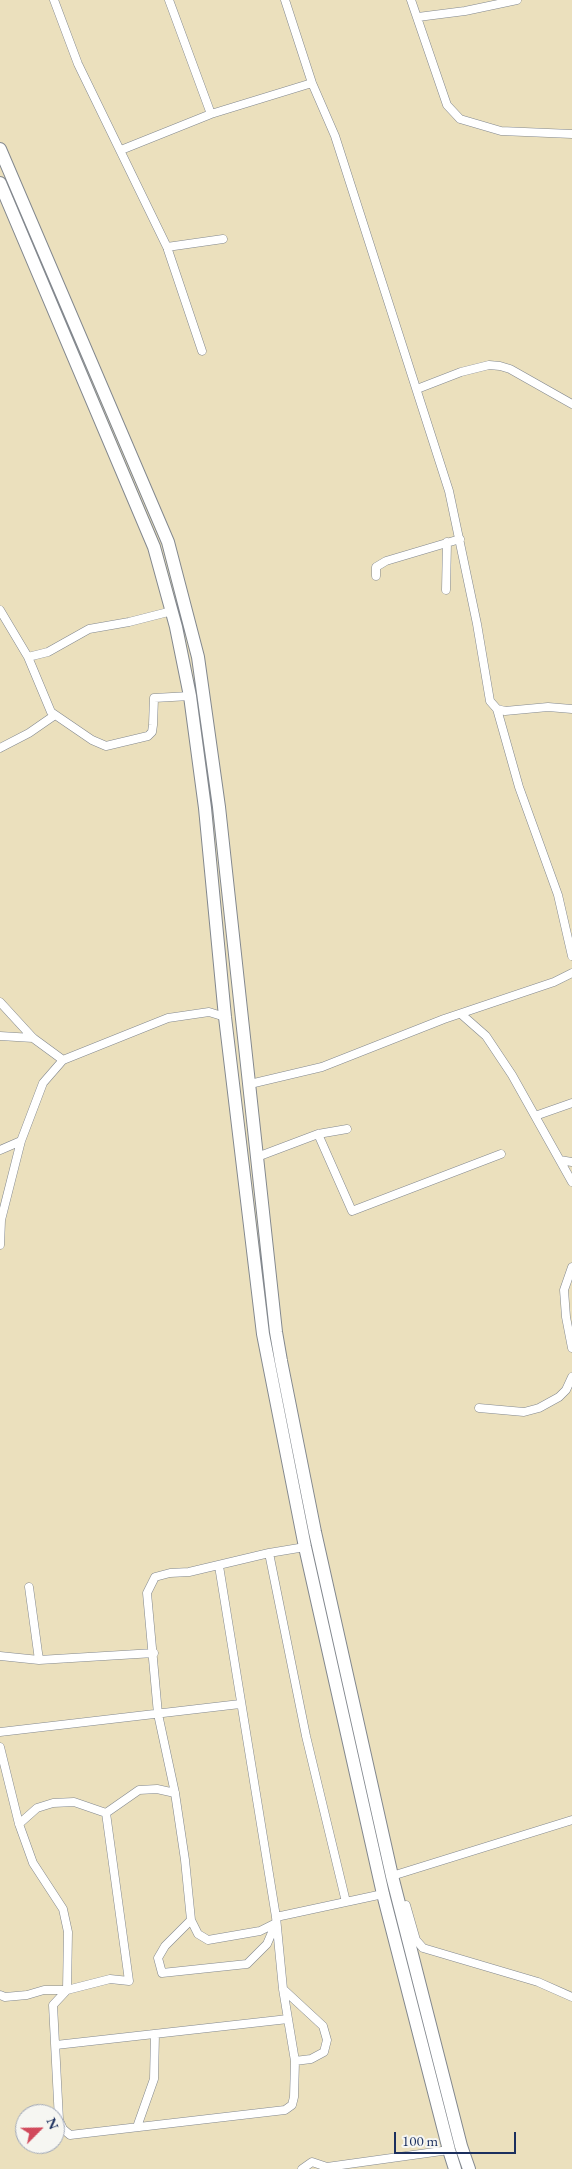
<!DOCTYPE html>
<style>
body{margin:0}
#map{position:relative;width:572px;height:2169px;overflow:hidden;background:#ebe0bd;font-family:"EB Garamond",serif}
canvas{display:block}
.north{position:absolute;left:15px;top:2104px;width:50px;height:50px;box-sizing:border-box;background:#f6f6f2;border:1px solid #9ea6b7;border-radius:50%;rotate:67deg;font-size:14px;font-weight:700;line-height:20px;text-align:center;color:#1b2f5e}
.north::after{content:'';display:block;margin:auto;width:18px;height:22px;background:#d1495b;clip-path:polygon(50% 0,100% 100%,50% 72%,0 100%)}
.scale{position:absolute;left:394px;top:2132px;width:122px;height:22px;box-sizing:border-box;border:2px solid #1b2f5e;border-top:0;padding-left:6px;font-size:15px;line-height:18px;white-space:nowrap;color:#1b2f5e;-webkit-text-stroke:4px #f6f6f2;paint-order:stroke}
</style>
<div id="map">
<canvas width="572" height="2169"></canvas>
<div class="north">N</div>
<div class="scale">100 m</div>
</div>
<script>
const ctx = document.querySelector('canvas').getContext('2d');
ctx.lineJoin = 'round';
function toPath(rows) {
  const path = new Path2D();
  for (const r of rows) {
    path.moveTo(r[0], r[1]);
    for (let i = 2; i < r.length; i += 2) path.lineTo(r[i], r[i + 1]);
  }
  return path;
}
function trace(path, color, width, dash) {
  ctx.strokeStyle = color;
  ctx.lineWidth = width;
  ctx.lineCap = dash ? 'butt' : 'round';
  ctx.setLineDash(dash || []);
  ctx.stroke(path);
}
const street = toPath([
 [54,0,78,64,167,247,202,351],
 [169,0,211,114],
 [285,0,312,83,335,136,449,491,477,624,490,701,497,709,519,787,558,895,572,956],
 [411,0,447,105,460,119,501,131,572,134],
 [418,17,465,11,517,0],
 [121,150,211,114,312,83],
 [167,247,223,239],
 [417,389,461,372,489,365,500,366,510,369,572,404],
 [376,576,376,567,386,561,460,539],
 [446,590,447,542],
 [0,610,28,657,51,712,92,740,106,746,148,736,152,732,153,725,154,698,190,696],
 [28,657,48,652,89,629,129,622,172,611],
 [497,709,505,711,548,707,572,709],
 [0,748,29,733,55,715],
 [0,1002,33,1038,63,1060,168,1018,209,1012,225,1017],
 [461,1014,486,1036,512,1075,572,1182],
 [0,1036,33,1038],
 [250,1084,322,1067,444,1019,554,982,572,973],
 [535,1116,572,1103],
 [318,1134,352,1211,501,1154],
 [0,1150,21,1141],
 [257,1157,318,1134,347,1129],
 [560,1160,572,1162],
 [0,1245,1,1220,21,1141,43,1083,63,1060],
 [572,1267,564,1290,566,1317,572,1348],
 [479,1408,524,1412,539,1408,559,1397,566,1390,572,1377],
 [269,1553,306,1736,346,1902],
 [29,1587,39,1660],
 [0,1656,39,1660,154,1653],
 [0,1732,240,1704],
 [0,1747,19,1824,33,1863,63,1909,68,1932,67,1990,53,2005,59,2120,63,2129,70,2135,285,2110,292,2105,294,2097,295,2061,283,1989,276,1917,219,1566],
 [106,1813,139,1790,157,1789,175,1793],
 [19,1824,37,1808,53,1803,74,1802,106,1813],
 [392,1876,572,1820],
 [406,1905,416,1940,423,1948,538,1982,572,1997],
 [276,1917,383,1894],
 [191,1920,165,1946,158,1958,162,1973,247,1964,267,1944,276,1923],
 [276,1923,260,1931,208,1940,198,1934,191,1920,185,1860,175,1793,158,1714,147,1593,155,1577,170,1573,189,1572,269,1553,305,1547],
 [283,1989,323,2026,327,2040,324,2052,311,2059,295,2061],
 [0,1995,5,1997,27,1995,44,1990,67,1990,110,1979,129,1981,106,1813],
 [56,2045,288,2019],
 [137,2127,154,2079,155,2034],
 [302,2169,312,2162,327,2167,449,2150]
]);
const primary = toPath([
 [0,149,168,542,198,657,219,807,276,1332,281,1361,315,1532,392,1876,461,2146,469,2169],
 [0,183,154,547,176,627,190,696,205,808,225,1017,263,1334,305,1547,383,1894,449,2150,455,2169]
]);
trace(street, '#83888e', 9);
trace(primary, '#83888e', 14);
trace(street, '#fff', 8);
trace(primary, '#fff', 12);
</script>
